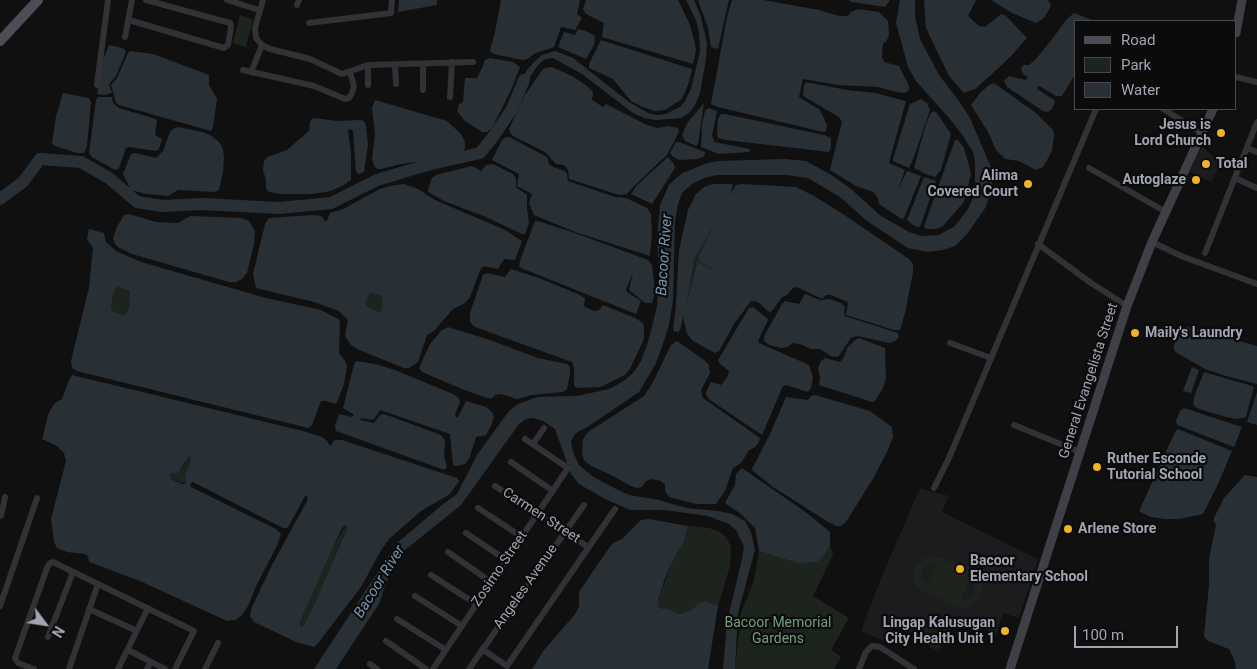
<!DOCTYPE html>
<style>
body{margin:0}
#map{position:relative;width:1257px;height:669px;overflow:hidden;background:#101011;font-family:Roboto,sans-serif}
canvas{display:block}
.legend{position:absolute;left:1074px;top:20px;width:162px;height:90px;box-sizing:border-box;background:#0b0b0c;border:1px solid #47494e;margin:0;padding:6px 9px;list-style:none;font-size:15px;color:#a0a5b2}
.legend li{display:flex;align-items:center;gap:10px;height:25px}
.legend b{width:25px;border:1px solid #47494e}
.north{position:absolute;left:20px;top:599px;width:50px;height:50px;-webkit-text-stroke:4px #0b0b0c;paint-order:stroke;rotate:121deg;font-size:14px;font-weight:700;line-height:20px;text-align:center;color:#a0a5b2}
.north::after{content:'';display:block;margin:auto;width:18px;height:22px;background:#a0a5b2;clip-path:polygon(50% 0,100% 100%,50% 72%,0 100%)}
.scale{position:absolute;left:1074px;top:626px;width:104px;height:22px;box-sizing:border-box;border:2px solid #a0a5b2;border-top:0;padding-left:6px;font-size:15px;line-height:18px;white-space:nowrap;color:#a0a5b2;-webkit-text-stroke:4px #0b0b0c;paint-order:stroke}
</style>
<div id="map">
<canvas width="1257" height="669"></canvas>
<ul class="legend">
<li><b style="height:6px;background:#4c4e55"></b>Road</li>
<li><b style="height:14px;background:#1c241d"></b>Park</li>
<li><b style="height:14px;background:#283036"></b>Water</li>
</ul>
<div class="north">N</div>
<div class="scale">100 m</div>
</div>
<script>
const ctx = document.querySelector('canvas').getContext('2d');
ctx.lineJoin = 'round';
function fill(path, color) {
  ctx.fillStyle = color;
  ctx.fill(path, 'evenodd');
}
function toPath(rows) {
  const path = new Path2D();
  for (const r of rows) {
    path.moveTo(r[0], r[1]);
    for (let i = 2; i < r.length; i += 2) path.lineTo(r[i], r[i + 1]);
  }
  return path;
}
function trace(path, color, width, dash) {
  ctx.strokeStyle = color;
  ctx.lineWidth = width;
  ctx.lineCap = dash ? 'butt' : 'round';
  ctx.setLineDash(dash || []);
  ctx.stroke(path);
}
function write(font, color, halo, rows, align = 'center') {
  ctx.font = font + ' Roboto,sans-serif';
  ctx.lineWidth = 4.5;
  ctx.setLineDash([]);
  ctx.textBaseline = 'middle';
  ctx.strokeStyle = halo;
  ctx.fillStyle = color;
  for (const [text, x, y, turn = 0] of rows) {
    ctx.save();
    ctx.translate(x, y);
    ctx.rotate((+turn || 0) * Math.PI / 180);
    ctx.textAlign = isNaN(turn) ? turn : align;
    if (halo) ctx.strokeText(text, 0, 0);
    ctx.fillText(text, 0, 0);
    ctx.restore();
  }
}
const built = toPath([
 [1202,146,1220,163,1211,182,1190,172],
 [920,488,949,496,942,512,1038,559,1019,618,1003,613,996,635,959,615,938,652,896,622,886,642,861,631,881,578]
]);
const green = toPath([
 [240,15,253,19,246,47,233,43],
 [718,214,720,216,699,255,698,261,717,272,697,263,695,268,687,308,685,308,694,260],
 [119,287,130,291,129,306,127,313,124,315,112,311,111,307,113,294,116,288],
 [370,293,382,296,382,308,380,314,367,306,365,303],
 [189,456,191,456,191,460,185,476,186,484,171,479,170,474,182,469],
 [346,525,347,529,313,607,304,625,301,628,300,622,335,543],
 [688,526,709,528,718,531,726,537,731,547,730,566,718,606,705,601,699,603,690,611,679,614,668,609,662,609,658,607,658,601,671,564,684,541],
 [830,546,833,553,831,559,813,596,849,618,831,650,841,657,834,669,735,669,741,613,754,580,759,551,797,563,822,558],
 [932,556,941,558,972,572,978,577,982,584,982,592,977,602,966,608,957,606,924,592,918,587,914,579,915,567,924,558],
 [930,564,936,565,927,584,922,580,921,573,924,567],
 [969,579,975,584,975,594,970,599,961,599]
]);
const water = toPath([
 [399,0,437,0,437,5,398,12],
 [501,0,579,0,580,1,577,14,582,18,575,30,561,27,554,47,536,53,527,59,523,60,498,55,492,53,490,50,495,32],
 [586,0,678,0,690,25,694,40,696,50,693,64,602,37,604,23,586,14,583,9],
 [686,0,694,0,701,17,707,43,706,59,700,93,695,105,689,113,681,118,656,120,644,118,633,113,582,74,553,58,545,59,538,65,526,83,520,97,515,94,527,70,534,62,542,55,555,51,573,58,629,102,648,113,657,115,666,114,680,107,685,101,691,89,700,51,699,33,696,20],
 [698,0,729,0,718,49,711,47,708,28],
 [732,0,763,0,819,10,839,16,848,16,851,12,858,9,879,12,888,21,889,35,887,40,883,44,882,57,884,62,899,66,909,86,909,90,905,93,896,92,878,87,838,85,803,79,799,97,820,110,827,125,826,131,823,132,718,107,711,104,727,17],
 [848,0,890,0,885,7,852,2],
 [900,0,915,0,915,16,920,39,939,75,959,101,970,118,993,172,992,186,986,207,967,234,955,246,943,250,927,252,908,248,867,221,840,197,808,178,787,175,717,175,704,178,692,184,682,193,678,204,675,221,673,300,669,325,662,347,655,365,639,392,589,426,576,433,571,441,573,452,579,465,592,476,618,490,629,495,659,500,686,508,719,511,732,514,745,521,751,532,755,550,738,613,735,669,723,669,727,622,742,559,744,546,736,530,729,524,708,516,665,510,630,510,605,499,579,484,571,474,555,429,543,421,533,418,526,419,519,424,461,505,405,550,387,580,379,604,336,669,314,669,397,543,442,505,457,494,477,455,509,411,518,404,537,397,577,396,609,389,624,381,633,373,641,361,647,345,657,307,659,276,657,239,660,205,669,185,675,179,683,173,705,164,717,161,785,159,806,161,833,176,851,189,881,216,909,232,921,236,939,235,955,226,968,209,973,198,975,189,975,162,973,152,963,136,950,119,916,81,908,67,896,23],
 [924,0,976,0,968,16,979,26,985,27,1001,14,1006,16,1027,38,1011,56,992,74,975,89,964,93,949,76,926,28],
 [991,0,1048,0,1051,6,1044,18,1036,23,1012,13],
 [1074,13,1094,21,1076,21,1076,73,1062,96,1056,96,1041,87,1038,86,1037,89,1054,100,1055,103,1051,110,1048,112,1043,111,1007,87,1004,81,1009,76,1026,80,1028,77,1023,74,1021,69,1022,66,1024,65,1029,65,1036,59,1049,43,1067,19],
 [578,29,586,31,595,36,594,45,586,59,558,47,564,32,575,35],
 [601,40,692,69,688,85,682,99,665,110,654,111,643,107,631,101,613,79,589,68,589,64],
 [109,45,118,47,124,49,126,52,116,76,109,84,112,93,105,95,97,94,103,60],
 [130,51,153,54,209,75,209,85,217,99,213,127,211,131,119,105,116,103,111,85,117,78,128,53],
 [490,58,513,62,520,67,512,88,492,128,487,132,482,132,465,121,457,111,459,104,463,102,465,78,477,78,483,66,485,60],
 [552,67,572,76,587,86,593,92,592,100,603,107,606,104,647,125,658,128,669,126,678,128,679,131,676,138,667,155,634,186,627,194,619,195,572,180,569,179,568,170,564,165,556,164,545,152,513,136,510,133,509,129,525,95,542,70,545,68],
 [806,82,847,90,875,93,906,101,889,163,905,170,898,190,907,171,921,176,904,218,902,219,879,204,878,198,873,192,856,186,830,170,842,122,839,117,803,96,804,85],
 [994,83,1036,113,1053,130,1054,136,1052,151,1043,167,1036,170,1019,161,1005,159,996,150,988,132,971,105,980,93,989,85],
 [63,93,89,98,91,102,87,146,84,153,77,153,55,146,52,143,56,116],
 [98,97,112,97,113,103,119,108,156,119,157,121,155,135,162,139,159,149,156,151,129,147,126,148,119,168,115,170,92,157,89,153,96,100],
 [921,99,927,103,930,110,914,157,909,168,893,161,893,159,910,104],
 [375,100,447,121,461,134,465,142,465,148,463,151,443,158,401,164,381,169,377,169,374,166,372,159,375,134,372,108],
 [704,103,698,144,696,146,685,141,682,135,688,122],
 [708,108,717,111,712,135,714,142,750,149,749,152,719,154,701,147,702,124,705,111],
 [934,111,937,113,951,134,941,170,935,177,928,175,914,168,925,127,930,114],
 [721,114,725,114,824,135,831,138,831,147,829,152,726,140,718,138,717,134,718,119],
 [313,118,337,121,360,120,364,121,366,126,368,144,364,172,359,174,356,172,353,131,351,129,348,130,351,154,351,180,344,185,331,191,312,194,280,194,269,192,266,189,266,180,263,170,264,161,267,157,287,150,309,131,310,122],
 [178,127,203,132,212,136,219,142,223,149,224,158,223,172,219,190,214,192,178,190,168,196,146,194,131,190,123,174,131,154,135,153,156,158,163,151,170,132,173,129],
 [506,137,511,138,547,157,549,164,553,167,565,171,567,174,568,181,615,197,626,198,647,208,651,214,652,234,650,256,575,232,534,215,529,203,532,194,517,186,519,174,492,160,502,140],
 [955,140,958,140,964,148,971,173,967,192,963,203,943,226,936,229,926,229,924,226],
 [676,142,679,142,705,152,705,154,703,157,697,159,679,160,672,156,670,153],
 [668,157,674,164,675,168,652,204,631,194,637,185],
 [493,164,513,174,516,179,516,187,527,195,527,208,529,223,525,234,522,234,486,217,444,201,428,192,428,189,432,178,436,175,472,166,481,171,486,165],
 [924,177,936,181,920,227,914,226,907,220],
 [404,184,418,189,435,200,505,230,522,241,515,260,504,259,498,269,484,266,481,268,470,297,465,303,453,309,434,331,427,335,418,362,409,368,404,368,357,349,351,345,345,336,348,320,339,311,314,302,256,288,253,274,265,224,269,218,312,215,321,216,325,221,327,221,330,213,343,209,380,189,390,186],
 [370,293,382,296,382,308,380,313,367,306,365,303],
 [713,184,730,184,733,185,730,195,736,185,742,184,796,187,814,196,843,214,909,259,913,264,913,272,905,313,900,330,894,330,846,315,848,302,831,295,826,295,822,299,797,287,793,288,787,295,782,297,772,311,769,312,758,302,751,301,734,324,719,351,715,353,693,341,687,334,683,317,680,330,678,332,673,331,676,304,679,250,688,210,696,194,704,187],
 [719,215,699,255,698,261,717,272,697,262,686,308,694,260],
 [129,214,156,222,178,223,190,216,241,218,249,221,255,231,254,244,247,273,242,279,236,282,229,282,132,254,118,247,115,244,113,238,117,227,124,215],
 [535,221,538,221,575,233,648,260,652,265,654,283,655,293,652,303,645,303,629,290,633,272,626,290,627,292,641,301,636,314,521,268,519,266,520,261],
 [89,229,104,233,106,242,116,251,141,262,266,298,321,310,340,320,339,353,345,361,347,366,344,384,337,402,335,404,327,401,321,401,312,425,308,428,77,371,72,368,71,361,89,288,93,248,87,239],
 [119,287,130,291,129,306,127,313,124,315,112,311,111,307,113,294,116,288],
 [511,269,539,278,578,294,585,298,584,305,585,307,594,311,598,311,603,305,635,318,643,323,644,327,644,339,630,369,625,375,600,387,577,388,574,386,574,367,572,362,475,327,470,322,470,313,483,275,487,273,505,277],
 [805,294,820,300,830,299,841,303,845,307,844,313,845,316,898,333,899,336,897,340,890,343,857,336,851,338,838,357,831,356,820,349,811,349,800,344,792,343,788,347,782,348,769,345,764,341,764,336,782,304,785,301,799,304],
 [753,307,767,318,768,320,758,341,759,343,809,365,813,378,811,388,808,392,786,385,783,386,762,435,710,400,706,395,706,392,711,382,721,385,728,376,729,371,720,364,718,360,749,308],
 [448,327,490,340,538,358,567,364,570,367,570,374,567,389,563,392,532,395,517,399,501,394,495,395,491,399,467,391,422,372,419,368,430,344,442,330],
 [1182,327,1188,327,1204,331,1257,346,1257,384,1226,376,1205,369,1177,353,1174,350,1174,345],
 [859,338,885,348,886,379,882,390,875,401,872,402,819,385,820,378,818,368,821,361,825,358,840,362,843,359,847,348,855,340],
 [677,341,704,360,709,365,710,373,701,390,703,398,760,438,759,442,755,447,749,450,741,463,733,468,725,491,716,504,696,504,669,497,665,491,665,485,661,481,651,479,646,481,642,487,637,488,631,486,611,475,591,466,584,460,582,453,583,439,588,432,644,396,652,384,671,345],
 [356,361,375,364,395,370,453,394,459,398,460,402,455,415,456,417,458,417,466,401,486,407,492,412,494,417,491,426,486,435,476,437,469,459,465,464,456,466,453,465,450,434,380,410,374,419,371,420,361,418,360,420,374,423,380,415,384,414,441,435,445,440,444,456,447,467,444,470,439,468,336,431,335,426,339,414,352,417,354,415,343,408,354,365],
 [1192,367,1199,370,1191,393,1183,391],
 [1204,372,1249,385,1254,387,1246,417,1237,419,1226,417,1202,410,1195,407,1193,404,1194,397],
 [72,375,303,431,322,437,327,441,330,446,335,440,342,440,457,478,459,481,450,494,421,511,389,539,380,552,361,587,319,642,314,647,296,642,254,622,250,616,252,607,272,565,308,499,307,496,305,496,290,524,287,528,283,528,193,482,190,484,191,487,276,529,281,534,277,546,257,584,248,606,242,615,235,620,227,621,140,581,89,562,88,556,85,554,67,552,57,548,54,542,51,519,66,461,64,453,57,446,42,439,49,412,55,403,62,399,69,380],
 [189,456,191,456,191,460,185,476,186,484,182,484,171,479,170,474,178,473],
 [346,525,347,529,344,536,313,607,304,625,301,628,300,622,335,543,342,528],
 [1257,392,1257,425,1247,422],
 [815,395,870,411,892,427,893,437,888,450,874,477,846,522,841,526,836,526,825,520,773,487,753,471,752,469,770,434,786,397,808,400,811,396],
 [1184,408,1242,427,1234,447,1177,425,1176,421,1180,411],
 [1178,429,1232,451,1218,484,1203,514,1179,519,1165,519,1151,517,1140,512,1140,509,1175,432],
 [742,468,807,513,830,532,830,546,822,558,816,562,797,563,759,551,755,528,741,514,725,503,735,485,736,474],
 [1245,475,1257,477,1257,669,1236,669,1235,662,1229,649,1208,641,1204,636,1209,585,1209,559,1216,525,1214,521,1214,518,1224,498],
 [649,519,688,526,684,541,671,564,665,578,658,601,658,606,662,609,668,609,679,614,690,611,699,603,705,601,718,606,708,669,532,669,544,650,576,613,579,606,579,592,609,548,613,543,622,539,641,520]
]);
const river = toPath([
 [0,199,23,182,40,159,81,162,109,178,137,202,162,206,202,204,279,208,331,203,377,180,427,165,480,153,493,137,512,109,524,80]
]);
const minor = toPath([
 [227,0,259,10],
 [263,0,255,28,256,38,262,45,270,49,310,59,342,74,368,65,473,62],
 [297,5,299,0],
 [129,20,224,48,228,45,231,27,230,23,146,0],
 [309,23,391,13,392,0],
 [125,37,132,0],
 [368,65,368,85],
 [395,65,396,84],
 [423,65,423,90],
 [243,70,314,86,345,99,349,98,352,93,354,86,350,72],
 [253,73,252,70,262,45],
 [1236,77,1257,82],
 [97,85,108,0],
 [450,97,452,62],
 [1163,109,1202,133],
 [1247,148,1257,152],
 [1089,168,1166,212],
 [1235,178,1257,188],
 [1152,242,1181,256,1257,284],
 [1038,244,1091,283,1127,306],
 [1205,253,1257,122],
 [950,343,991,358],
 [1014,425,1080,452],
 [533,444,544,428],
 [511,462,553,491],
 [495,486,588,547],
 [934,488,949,458,1096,109],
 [478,508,522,537],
 [1,516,5,497],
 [466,533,506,560],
 [448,552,491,582],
 [431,575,476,604],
 [415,596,462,626],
 [0,606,37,498],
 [89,609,137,631],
 [397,619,446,650],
 [48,637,73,572],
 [386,641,426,669],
 [482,649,507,666,615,509],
 [128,650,165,669],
 [370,664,377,669],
 [34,669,18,663,15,658,47,568,49,564,53,562,194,631,175,669],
 [69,669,98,584],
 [118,669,148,608],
 [147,669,151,662],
 [205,669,218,643],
 [433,669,568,468,525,439],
 [469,669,584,505],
 [859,669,866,652,872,646,880,647,914,669]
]);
const secondary = toPath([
 [1236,33,1242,0],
 [1010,669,1127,306,1152,242,1213,109]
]);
const primary = toPath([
 [0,41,38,0]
]);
const markers = [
 [1221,133,5,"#f3b225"],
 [1206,164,5,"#f3b225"],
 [1196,180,5,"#f3b225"],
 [1028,184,5,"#f3b225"],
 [1135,333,5,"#f3b225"],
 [1097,467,5,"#f3b225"],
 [1068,529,5,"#f3b225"],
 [960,569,5,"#f3b225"],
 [1005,631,5,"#f3b225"]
];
const poiNames = [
 ["Jesus is",1211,125,"right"],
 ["Lord Church",1211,141,"right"],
 ["Total",1216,164],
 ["Alima",1018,176,"right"],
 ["Covered Court",1018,192,"right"],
 ["Autoglaze",1186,180,"right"],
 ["Maily's Laundry",1145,333],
 ["Ruther Esconde",1107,459],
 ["Tutorial School",1107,475],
 ["Arlene Store",1078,529],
 ["Bacoor",970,561],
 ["Elementary School",970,577],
 ["Lingap Kalusugan",995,623,"right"],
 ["City Health Unit 1",995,639,"right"]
];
const streetNames = [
 ["General Evangelista Street",1089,381,-72],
 ["Carmen Street",541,516,33],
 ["Zosimo Street",500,569,-56],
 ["Angeles Avenue",526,587,-55]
];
const parkNames = [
 ["Bacoor Memorial",778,623],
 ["Gardens",778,639]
];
const waterNames = [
 ["Bacoor River",665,255,-86],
 ["Bacoor River",380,582,-58]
];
fill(built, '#1c1c1e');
fill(green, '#1c241d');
fill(water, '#283036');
trace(river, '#283036', 12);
trace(minor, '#313136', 6);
trace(secondary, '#3f4046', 9);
trace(primary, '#4c4e55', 10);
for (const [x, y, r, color] of markers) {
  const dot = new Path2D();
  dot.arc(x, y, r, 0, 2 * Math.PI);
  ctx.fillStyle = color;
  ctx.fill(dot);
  trace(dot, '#0b0b0c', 2);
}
write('bold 14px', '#a0a5b2', '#0b0b0c', poiNames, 'left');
write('14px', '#a0a5b2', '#0b0b0c', streetNames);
write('14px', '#779e7a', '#0b0b0c', parkNames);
write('italic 15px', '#7693af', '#0b0b0c', waterNames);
</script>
